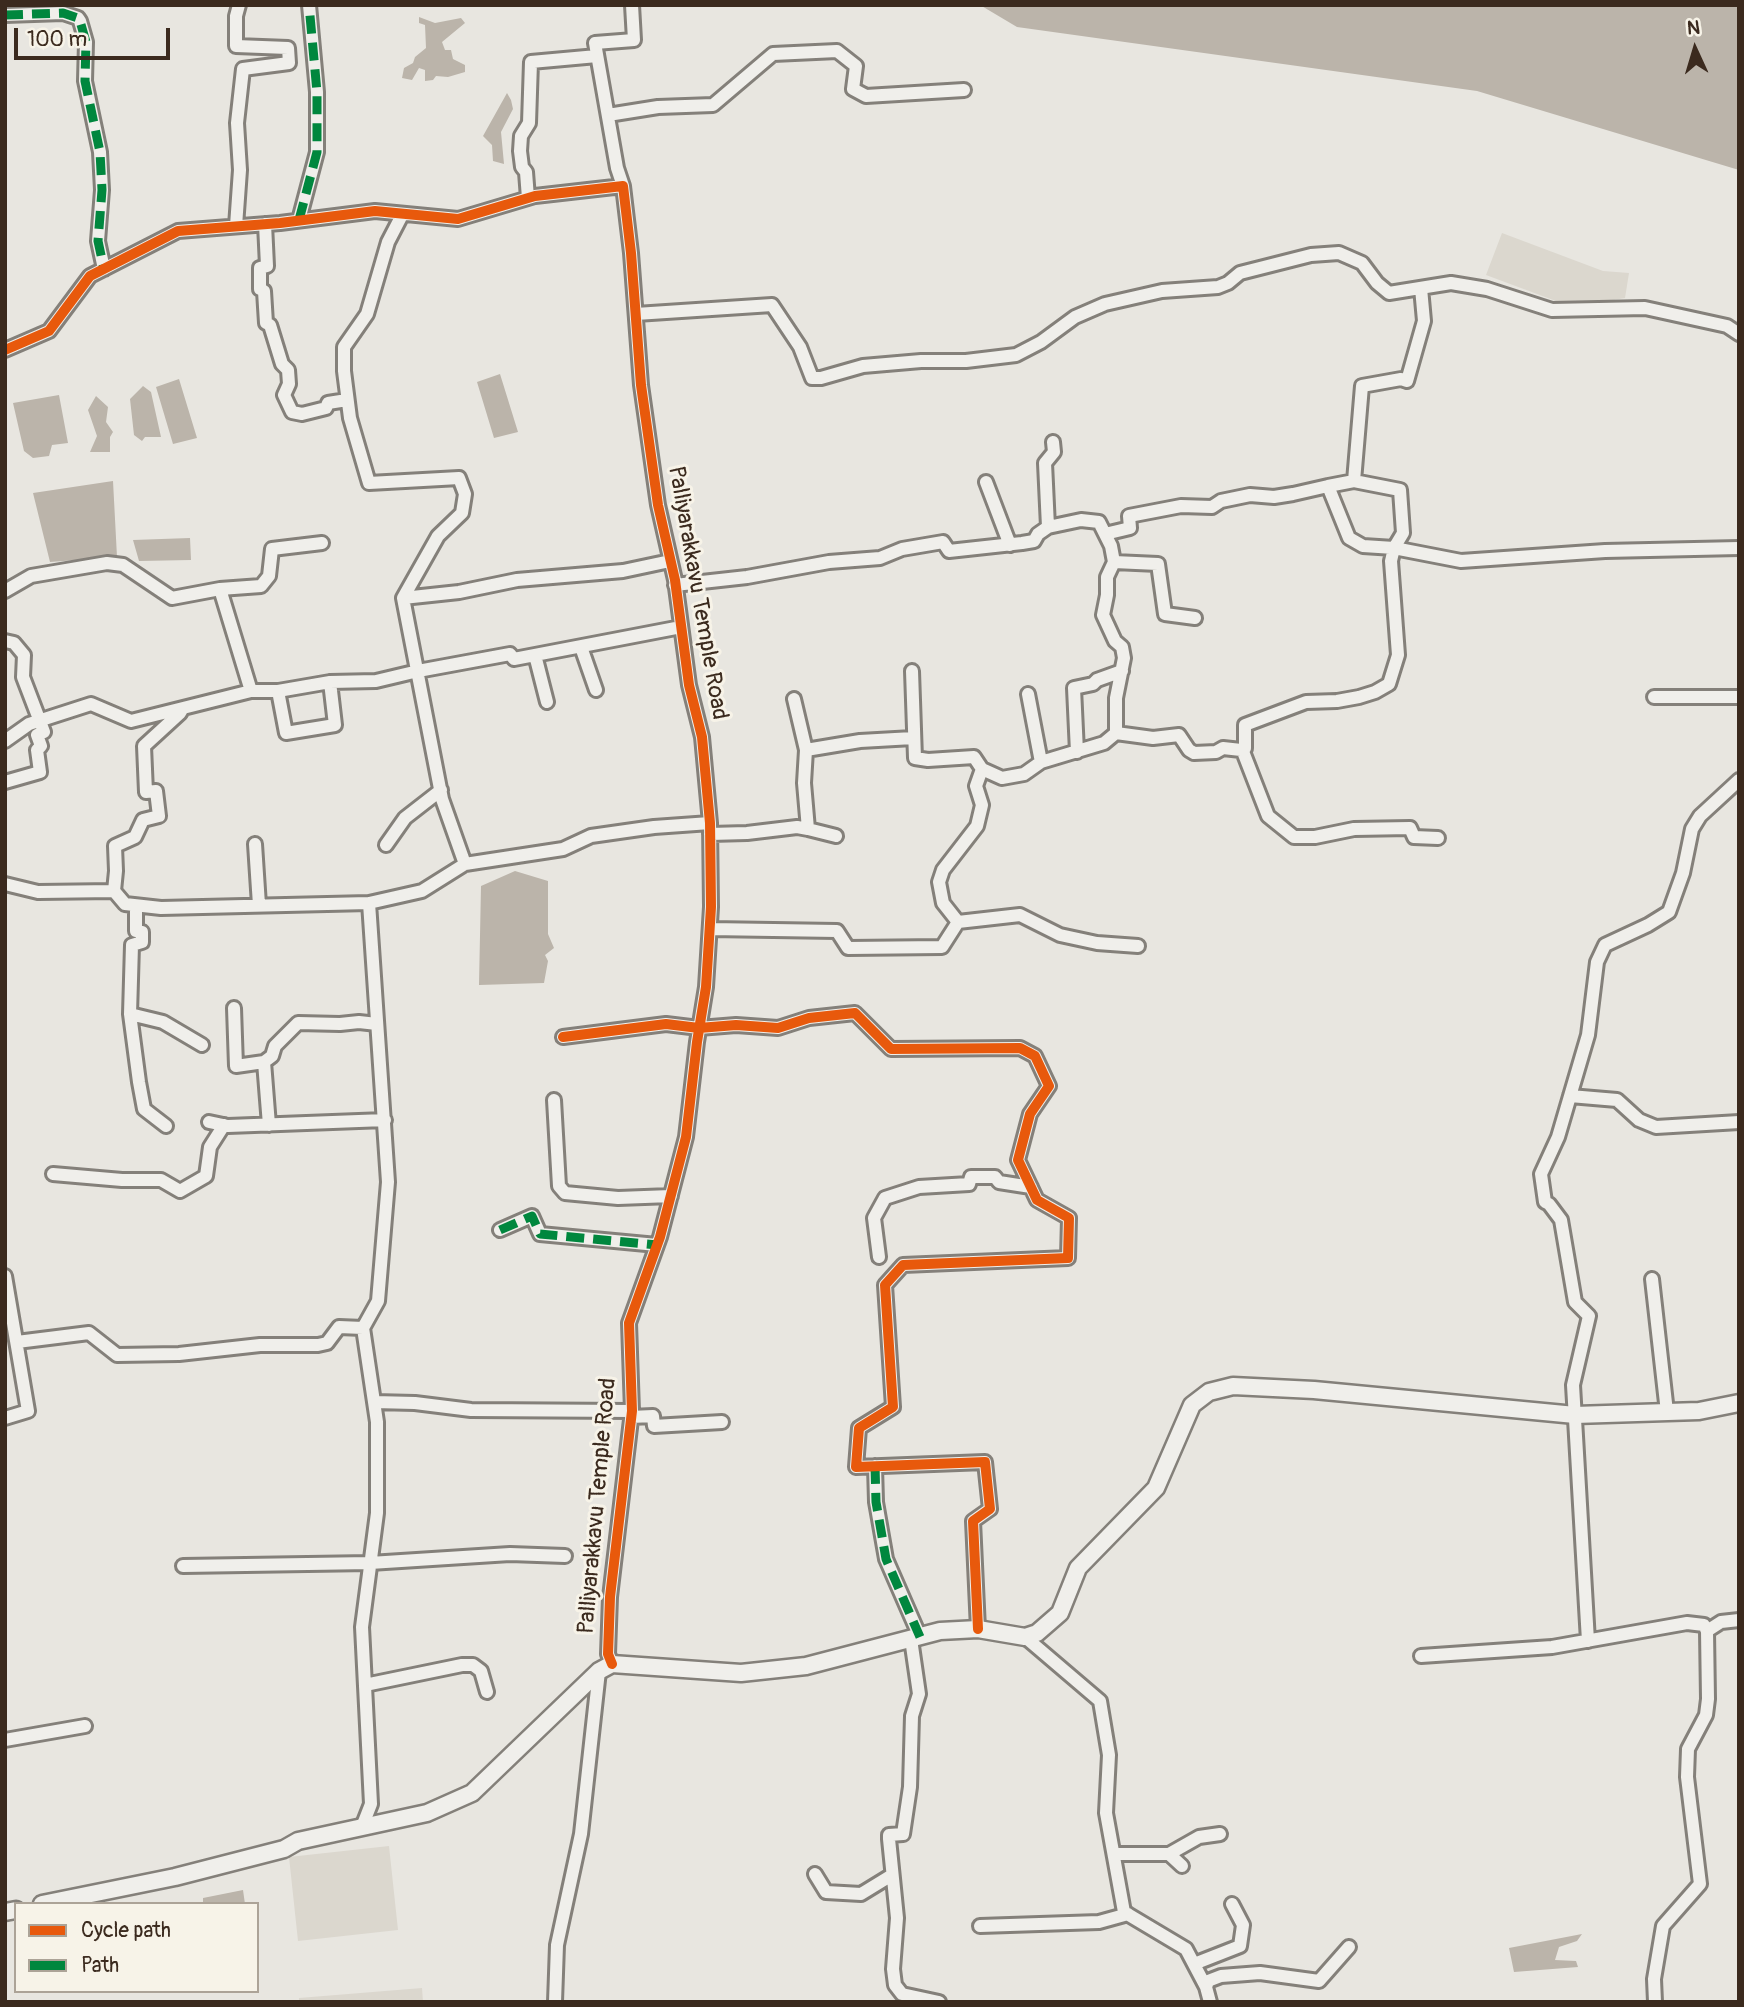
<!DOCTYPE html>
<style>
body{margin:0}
#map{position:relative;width:1744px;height:2007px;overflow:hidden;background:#e8e6e0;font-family:Pangolin,sans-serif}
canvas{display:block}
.frame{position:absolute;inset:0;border:7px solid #3b2a1e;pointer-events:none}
.legend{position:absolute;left:14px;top:1902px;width:245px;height:91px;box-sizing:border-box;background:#f7f3e8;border:2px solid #aca397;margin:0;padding:9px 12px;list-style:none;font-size:21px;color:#3b2a1e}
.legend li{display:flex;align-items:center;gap:14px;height:35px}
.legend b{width:35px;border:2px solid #aca397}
.north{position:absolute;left:1660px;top:14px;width:70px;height:70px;-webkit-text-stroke:5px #f7f3e8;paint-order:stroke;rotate:356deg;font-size:19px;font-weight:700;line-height:28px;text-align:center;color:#3b2a1e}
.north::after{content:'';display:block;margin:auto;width:24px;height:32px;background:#3b2a1e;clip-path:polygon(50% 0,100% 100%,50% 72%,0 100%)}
.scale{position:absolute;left:14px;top:28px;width:156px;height:32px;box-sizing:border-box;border:4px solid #3b2a1e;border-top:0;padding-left:9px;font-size:21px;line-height:24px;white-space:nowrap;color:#3b2a1e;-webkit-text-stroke:5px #f7f3e8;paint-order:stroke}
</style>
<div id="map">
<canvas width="1744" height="2007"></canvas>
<div class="frame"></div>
<ul class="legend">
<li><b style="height:9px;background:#e8590c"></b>Cycle path</li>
<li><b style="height:9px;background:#00873e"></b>Path</li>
</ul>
<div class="north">N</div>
<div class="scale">100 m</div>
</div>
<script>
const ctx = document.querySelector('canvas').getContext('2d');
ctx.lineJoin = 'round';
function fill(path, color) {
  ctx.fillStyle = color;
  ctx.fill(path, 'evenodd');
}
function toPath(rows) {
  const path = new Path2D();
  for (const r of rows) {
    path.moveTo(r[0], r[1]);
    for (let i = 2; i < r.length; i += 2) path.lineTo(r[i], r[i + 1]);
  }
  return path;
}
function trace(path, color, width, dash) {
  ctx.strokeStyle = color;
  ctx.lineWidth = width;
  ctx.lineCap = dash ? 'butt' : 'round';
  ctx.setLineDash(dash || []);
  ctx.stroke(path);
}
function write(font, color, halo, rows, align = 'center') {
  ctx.font = font + ' Pangolin,sans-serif';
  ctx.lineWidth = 6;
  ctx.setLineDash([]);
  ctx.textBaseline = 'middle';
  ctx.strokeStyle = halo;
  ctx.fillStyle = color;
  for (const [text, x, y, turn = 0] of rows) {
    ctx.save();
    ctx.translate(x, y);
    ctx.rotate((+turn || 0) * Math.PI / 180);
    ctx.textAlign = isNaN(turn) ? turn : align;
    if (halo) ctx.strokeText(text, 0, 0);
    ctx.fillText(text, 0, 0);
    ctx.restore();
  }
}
const built = toPath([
 [1502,233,1603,271,1629,273,1625,298,1572,307,1486,275],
 [389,1846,398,1930,298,1941,289,1857],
 [422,1988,423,2002,299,2002,299,1998]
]);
const water = toPath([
 [980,5,1739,5,1739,170,1477,91,1017,27],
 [419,17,435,23,461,18,465,23,442,42,445,50,451,50,453,59,465,65,465,72,448,77,436,76,433,80,425,81,425,70,419,68,412,80,402,78,404,68,413,63,415,57,426,48,425,25,419,23],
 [507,93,511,100,513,109,501,132,504,164,493,161,492,145,483,136],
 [500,374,518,432,494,438,477,382],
 [179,379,197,438,173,444,156,387],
 [143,386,151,392,161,437,145,437,142,441,134,435,130,399],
 [59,395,68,443,52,445,49,456,33,458,24,451,13,403],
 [96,396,108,407,106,422,113,432,110,437,110,452,90,452,97,436,88,410],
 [113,481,117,557,50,562,33,493],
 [190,538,191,560,139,561,133,540],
 [515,871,548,881,548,934,554,948,545,955,548,961,544,983,479,985,481,886],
 [243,1890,245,1904,203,1904,203,1898],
 [1582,1934,1577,1941,1559,1947,1555,1960,1576,1961,1578,1967,1514,1972,1509,1948]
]);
const minor = toPath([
 [5,15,63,13,78,18,80,21,86,42,85,81,100,152,102,190,98,241,104,269],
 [608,115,658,107,713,105,773,54,837,51,856,66,853,89,866,96,964,90],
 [623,186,617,168,595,43,634,40,632,5],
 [528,198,526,172,522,167,520,151,521,136,529,123,531,62,597,56],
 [402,215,388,242,367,314,344,347,344,371,350,418,369,483,459,478,465,494,462,513,438,536,403,598,442,799,465,864],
 [299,220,317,152,317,92,309,5],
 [265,224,267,266,260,268,260,289,264,291,266,323,270,325,282,364,288,370,289,384,284,395,292,412,302,414,326,408,328,403,347,400],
 [236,226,240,170,237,123,243,69,289,63,288,48,236,46,236,16,239,5],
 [1421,288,1424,321,1407,381,1401,379,1362,386,1354,481,1400,490,1403,533,1394,548,1461,561,1605,551,1739,548],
 [636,314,772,305,800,347,812,378,821,378,863,366,921,361,966,361,1016,355,1041,342,1075,317,1105,304,1162,291,1218,287,1228,283,1240,273,1311,255,1339,253,1362,263,1377,283,1389,293,1451,283,1487,289,1552,310,1645,308,1727,326,1739,334],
 [5,350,49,331,90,276,178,231,280,223,375,211,458,219,535,196,623,186,631,253,641,385,658,505,675,580,689,685,702,737,710,823,711,907,706,987,697,1042,686,1137,660,1237,629,1323,632,1411,610,1597,608,1654,612,1664],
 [986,482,1010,545],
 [1048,527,1045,463,1054,452,1053,442],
 [1105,534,1111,546,1114,562,1107,577,1107,595,1103,615,1115,641,1122,647,1124,658,1116,698,1116,733],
 [1114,562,1158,564,1165,614,1195,618],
 [675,585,747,577,829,562,880,558,902,549,943,542,949,551,1022,543,1034,541,1038,534,1048,527,1081,520,1099,522,1105,534,1130,528,1129,516,1181,506,1212,507,1221,501,1250,495,1274,497,1293,494,1328,486],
 [220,589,261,586,269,576,272,549,322,543],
 [5,591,31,576,107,563,123,565,172,598,220,589,251,691,131,721,91,704,29,724,5,741],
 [403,598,459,592,517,580,623,571,670,561],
 [5,641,14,643,24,655,23,677,44,732,37,735,41,746,37,750,40,772,5,782],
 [581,647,596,690],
 [535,655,547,702],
 [912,671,915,758,928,760,974,757,982,769],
 [251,691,278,691,330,682,376,681,418,671,510,654,514,659,681,627],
 [278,691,286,733,335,725,330,682],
 [1028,694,1041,762],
 [1654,697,1739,697],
 [794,699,806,750],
 [1242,749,1268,816,1294,837,1315,837,1354,829,1410,828,1414,837,1438,838],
 [1077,752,1074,688,1093,684,1097,680,1122,671],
 [808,829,836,836],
 [710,834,747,833,797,827,808,829,804,783,806,750,860,741,913,738],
 [255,844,259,905],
 [386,845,405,818,441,790],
 [5,884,38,892,114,891,125,904,161,908,369,903,422,891,465,864,563,849,591,836,654,827,710,823],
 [114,891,116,871,115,846,135,837,143,820,159,816,156,791,146,792,144,746,180,713,183,708],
 [136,906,136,931,142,932,142,942,132,945,130,1014,139,1082,144,1109,166,1126],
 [958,922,943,903,939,882,943,870,977,826,982,805,976,786,982,769,1002,778,1024,774,1041,762,1104,743,1116,733,1153,738,1179,735,1189,750,1194,753,1216,752,1223,748,1241,750,1245,748,1245,725,1306,702,1337,701,1359,697,1375,692,1389,684,1398,655,1391,561,1394,548,1363,546,1349,538,1328,486,1354,481],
 [710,929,837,931,848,948,942,947,958,922,1020,915,1060,935,1097,943,1138,946],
 [234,1008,236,1066,264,1062,269,1125],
 [130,1014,163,1022,202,1045],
 [563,1037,666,1024,699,1028,736,1025,778,1028,809,1018,855,1013,891,1049,1020,1048,1035,1056,1049,1086,1030,1114,1018,1160,1037,1200,1069,1218,1068,1258,903,1265,885,1285,893,1407,859,1428,856,1467,985,1462,990,1509,973,1521,978,1629],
 [264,1062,272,1056,275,1046,298,1023,340,1024,359,1022,377,1024],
 [1570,1096,1617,1100,1639,1120,1656,1127,1739,1122],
 [554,1100,559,1186,565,1193,618,1198,671,1196],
 [209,1122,228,1126,385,1120],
 [53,1174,122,1180,161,1180,180,1191,206,1176,210,1147,224,1125],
 [500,1230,532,1216,540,1234,657,1245],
 [879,1257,874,1218,885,1198,919,1187,969,1184,971,1177,995,1177,999,1182,1031,1187],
 [5,1276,28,1411,5,1418],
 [1652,1279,1667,1412],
 [17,1342,89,1333,117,1355,179,1354,260,1345,318,1345,327,1343,339,1327,363,1328],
 [374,1402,415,1403,471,1410,632,1411],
 [631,1417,653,1416,654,1426,722,1422],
 [875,1466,876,1502,886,1559,920,1637],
 [183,1566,370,1563,510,1554,565,1556],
 [1707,1631,1721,1622,1739,1620],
 [1025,1637,1100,1701,1109,1755,1106,1813,1124,1912,1186,1949,1206,1987,1210,2002],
 [911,1639,919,1694,912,1716,910,1787,903,1834,889,1835,889,1839,897,1918,893,1969,895,1985,902,1994,939,2002],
 [1588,1641,1573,1385,1589,1316,1575,1302,1561,1220,1549,1204,1545,1202,1541,1174,1558,1137,1588,1035,1597,962,1605,945,1648,925,1669,912,1683,873,1692,829,1700,816,1739,780],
 [1421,1656,1552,1647,1687,1623,1704,1625,1707,1631,1708,1699,1706,1715,1688,1749,1687,1777,1700,1884,1663,1926,1654,1979,1655,2002],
 [365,1685,462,1665,473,1665,481,1671,487,1692],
 [5,1740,85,1726],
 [362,1827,371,1804,362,1627,377,1513,377,1422,363,1328,378,1301,388,1182,369,903],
 [1114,1854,1169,1854,1182,1866],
 [1169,1854,1199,1837,1220,1834],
 [815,1874,826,1892,861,1894,892,1875],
 [980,1926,1099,1922,1128,1914],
 [1194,1964,1240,1946,1243,1925,1232,1904],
 [1206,1987,1208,1981,1221,1976,1260,1973,1319,1981,1349,1947],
 [555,2002,557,1945,581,1834,599,1671]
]);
const major = toPath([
 [42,1904,175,1877,284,1849,298,1841,427,1813,472,1793,599,1671,612,1664,741,1673,806,1666,940,1631,978,1629,1025,1637,1037,1633,1060,1613,1078,1568,1156,1488,1192,1405,1209,1392,1233,1386,1314,1390,1575,1415,1699,1411,1739,1403],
 [5,1912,16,1910]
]);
const quiet = toPath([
 [5,15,63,13,78,18,80,21,86,42,85,81,100,152,102,190,98,241,104,269],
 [299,220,317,152,317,92,309,5],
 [500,1230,532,1216,540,1234,657,1245],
 [875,1466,876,1502,886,1559,920,1637]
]);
const cycleway = toPath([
 [5,350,49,331,90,276,178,231,280,223,375,211,458,219,535,196,623,186,631,253,641,385,658,505,675,580,689,685,702,737,710,823,711,907,706,987,697,1042,686,1137,660,1237,629,1323,632,1411,610,1597,608,1654,612,1664],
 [563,1037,666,1024,699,1028,736,1025,778,1028,809,1018,855,1013,891,1049,1020,1048,1035,1056,1049,1086,1030,1114,1018,1160,1037,1200,1069,1218,1068,1258,903,1265,885,1285,893,1407,859,1428,856,1467,985,1462,990,1509,973,1521,978,1629]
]);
const streetNames = [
 ["Palliyarakkavu Temple Road",697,593,80],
 ["Palliyarakkavu Temple Road",598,1506,-85]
];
fill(built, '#dbd7ce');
fill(water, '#bbb4aa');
trace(minor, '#84807a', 18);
trace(major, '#84807a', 21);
trace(minor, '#f0efeb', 12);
trace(major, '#f0efeb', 16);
trace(quiet, '#00873e', 9, [18, 9]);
trace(cycleway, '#e8590c', 10);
write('23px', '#3b2a1e', '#f7f3e8', streetNames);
</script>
